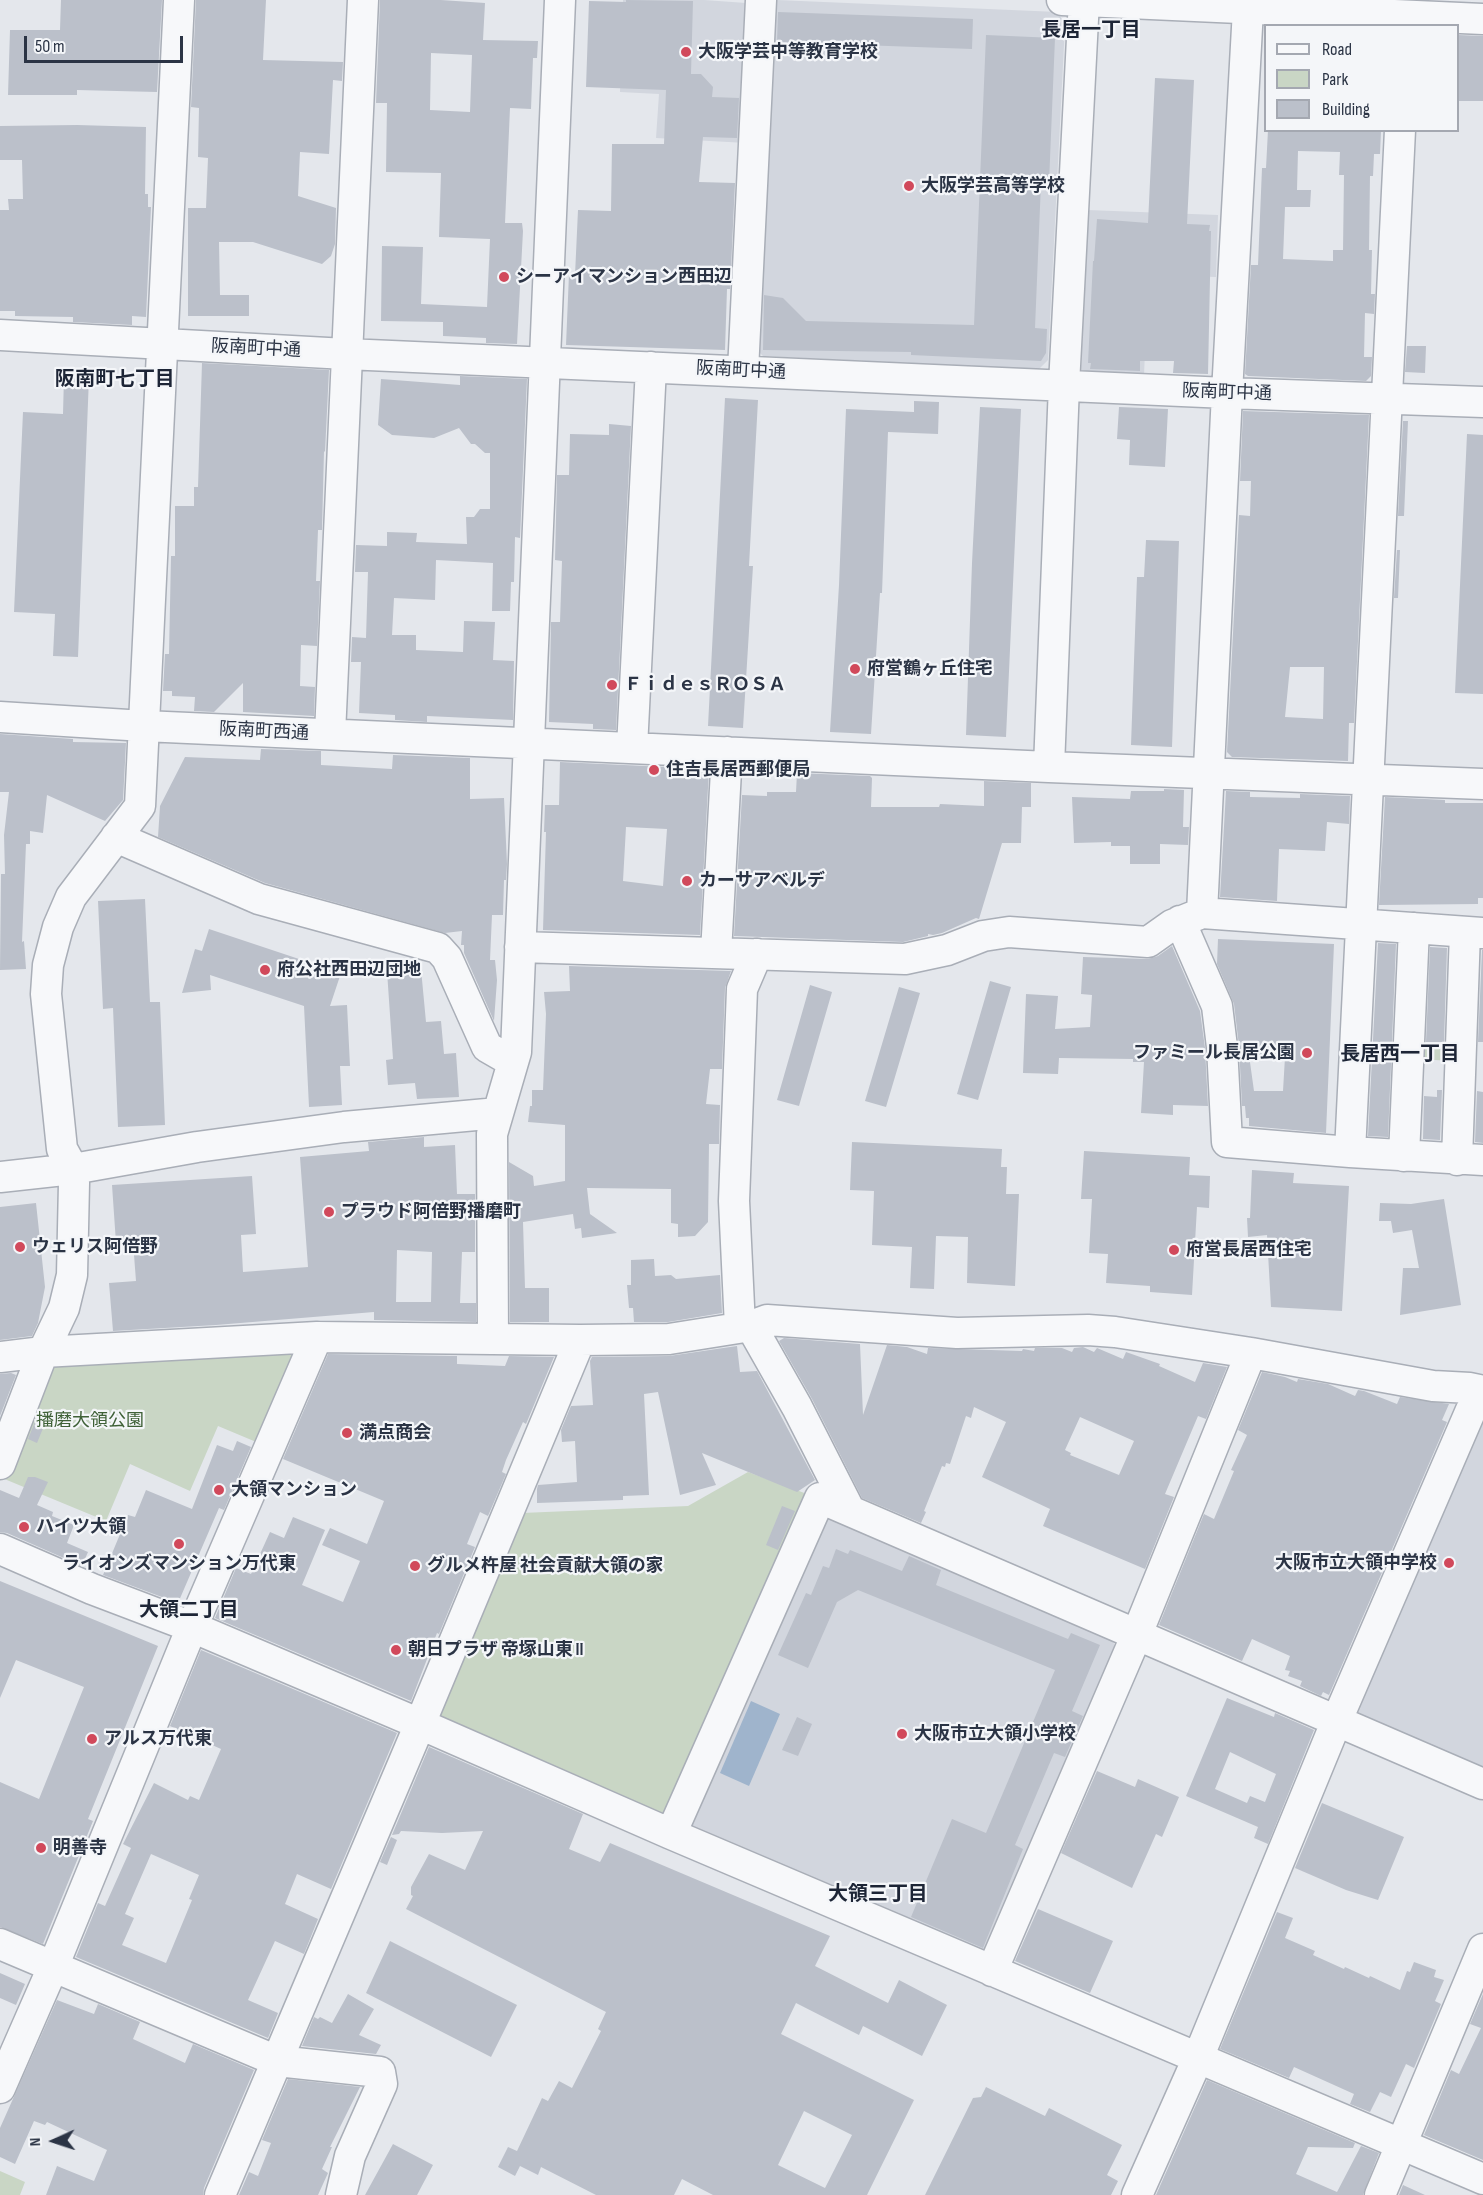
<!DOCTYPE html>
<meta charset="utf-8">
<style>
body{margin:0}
#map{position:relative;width:1483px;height:2195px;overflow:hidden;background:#e4e7ec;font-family:"Sofia Sans Condensed",sans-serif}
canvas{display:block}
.legend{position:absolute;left:1264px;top:24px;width:195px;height:108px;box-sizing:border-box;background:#f4f6f9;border:2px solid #a4a8b1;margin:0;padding:8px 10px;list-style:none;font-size:18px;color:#2b3445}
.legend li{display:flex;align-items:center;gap:12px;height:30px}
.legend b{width:30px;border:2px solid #a4a8b1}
.north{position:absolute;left:24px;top:2111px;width:60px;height:60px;-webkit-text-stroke:4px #f4f6f9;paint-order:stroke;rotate:267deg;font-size:16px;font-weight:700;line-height:24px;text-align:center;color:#2b3445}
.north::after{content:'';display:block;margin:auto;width:21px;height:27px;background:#2b3445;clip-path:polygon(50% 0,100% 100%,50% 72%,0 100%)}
.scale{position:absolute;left:24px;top:36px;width:159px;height:27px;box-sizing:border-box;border:3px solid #2b3445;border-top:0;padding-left:8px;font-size:18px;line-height:21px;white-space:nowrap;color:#2b3445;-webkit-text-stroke:4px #f4f6f9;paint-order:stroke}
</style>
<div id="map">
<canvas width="1483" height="2195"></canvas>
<ul class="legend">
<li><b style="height:8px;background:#f7f8fa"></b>Road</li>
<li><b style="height:16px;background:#c9d6c5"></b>Park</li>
<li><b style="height:16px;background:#bbc0ca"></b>Building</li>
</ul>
<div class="north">N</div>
<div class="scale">50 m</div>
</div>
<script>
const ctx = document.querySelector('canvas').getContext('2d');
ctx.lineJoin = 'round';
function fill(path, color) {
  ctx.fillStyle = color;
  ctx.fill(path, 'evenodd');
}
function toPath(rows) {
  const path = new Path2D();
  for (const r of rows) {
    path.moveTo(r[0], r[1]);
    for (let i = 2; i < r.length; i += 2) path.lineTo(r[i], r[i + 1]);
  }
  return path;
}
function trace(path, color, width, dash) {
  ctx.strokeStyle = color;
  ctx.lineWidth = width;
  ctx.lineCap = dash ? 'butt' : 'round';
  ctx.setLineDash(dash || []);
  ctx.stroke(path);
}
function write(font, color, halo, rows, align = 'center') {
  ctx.font = font + ' "Sofia Sans Condensed","Noto Sans JP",sans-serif';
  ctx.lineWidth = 4.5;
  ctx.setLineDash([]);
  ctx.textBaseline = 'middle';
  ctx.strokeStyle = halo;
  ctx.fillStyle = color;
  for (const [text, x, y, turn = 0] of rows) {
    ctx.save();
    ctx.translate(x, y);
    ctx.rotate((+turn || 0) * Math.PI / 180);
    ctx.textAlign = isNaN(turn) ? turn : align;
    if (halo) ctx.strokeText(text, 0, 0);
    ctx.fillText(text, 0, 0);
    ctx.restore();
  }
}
const built = toPath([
 [623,0,704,0,746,3,746,143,656,138,659,94,620,92],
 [777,0,1058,12,1065,25,1048,360,1039,369,763,356,754,347,769,8],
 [1087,210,1218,215,1216,277,1148,275,1144,376,1081,373],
 [1483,1414,1483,1773,1355,1717,1351,1710],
 [822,1515,1109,1634,1116,1648,989,1952,980,1955,689,1829]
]);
const green = toPath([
 [1418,1045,1452,1047,1452,1061,1417,1059],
 [301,1347,261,1444,218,1426,190,1491,130,1464,106,1521,2,1478,47,1371,55,1364],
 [748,1472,807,1494,664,1818,437,1722,522,1513,688,1506],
 [0,2171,25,2182,20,2195,0,2195]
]);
const water = toPath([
 [751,1701,780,1714,749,1786,720,1773]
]);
const building = toPath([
 [61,0,162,0,157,92,77,90,77,95,8,95,10,30,60,30],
 [196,0,266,0,263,60,343,62,342,81,333,80,329,154,300,152,298,196,336,208,335,244,331,256,322,264,253,242,219,242,220,295,249,295,249,316,188,316,188,208,206,208,208,158,198,157,199,108,191,107],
 [380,0,441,0,485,3,483,40,538,41,537,58,533,58,531,109,510,108,505,223,522,223,523,231,517,344,486,343,486,338,443,336,443,322,381,321,382,246,423,247,421,304,487,307,490,239,439,237,441,173,386,172,387,103,376,103],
 [431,53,472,55,470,112,430,110],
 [626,0,693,1,691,74,701,74,713,87,712,97,739,98,737,138,703,137,699,182,735,183,730,289,727,289,725,350,566,345,569,274,575,275,578,210,611,211,612,144,664,144,666,90,586,87,589,1,626,2],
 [778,12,973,19,972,49,777,42],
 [986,35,1055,38,1049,183,1041,183,1035,328,1047,329,1046,353,1041,361,911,355,911,352,763,350,764,295,783,298,806,321,974,325],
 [1458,35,1483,36,1483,101,1458,101],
 [1155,78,1194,80,1187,224,1210,225,1209,231,1211,231,1208,374,1173,373,1174,361,1140,361,1140,371,1090,369,1091,363,1088,363,1093,261,1094,261,1097,219,1148,223],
 [77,125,146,127,145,194,148,194,148,207,151,207,146,317,132,316,132,325,73,322,73,317,15,316,15,311,0,311,0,210,9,210,8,199,23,199,22,160,0,160,0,126],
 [1268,130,1381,130,1380,154,1374,154,1373,176,1370,176,1369,250,1372,250,1371,294,1375,294,1374,314,1365,313,1364,357,1372,357,1371,376,1366,381,1248,376,1245,374,1251,265,1258,265,1262,168,1266,168],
 [1298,151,1340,152,1339,175,1344,175,1343,250,1333,250,1333,261,1283,259,1285,207,1310,207,1311,190,1297,190],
 [1407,346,1426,346,1425,373,1405,372],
 [202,363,329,370,325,452,324,451,322,530,318,530,316,581,320,581,317,646,301,645,300,686,315,687,314,716,243,712,243,683,214,712,194,711,195,697,172,696,172,691,163,691,165,654,169,654,171,556,175,556,175,506,194,506,194,487,198,487],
 [64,376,89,377,78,657,53,656,55,614,14,612,23,412,63,414],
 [460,376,527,379,520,538,515,537,514,582,511,582,510,611,492,611,493,563,436,560,435,600,394,598,392,635,416,635,416,650,463,652,464,621,495,622,493,660,514,661,513,720,427,716,427,722,395,720,395,715,359,713,361,662,351,662,352,637,366,638,368,572,355,572,356,545,387,546,387,532,417,533,416,542,467,544,466,517,474,517,480,509,490,509,490,453,485,453,475,444,471,444,459,428,434,438,392,435,378,425,381,379,460,385],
 [725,398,758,400,749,566,753,566,743,728,708,726],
 [914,401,939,402,938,434,888,432,882,593,880,593,871,734,830,732,839,585,846,409,914,412],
 [980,407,1021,409,1006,737,966,735,972,563],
 [1119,407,1168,409,1165,467,1129,465,1130,440,1117,439],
 [1243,411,1369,415,1354,723,1349,723,1348,761,1232,757,1227,752,1239,515,1250,516,1251,481,1240,481],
 [1290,667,1324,667,1323,719,1285,717],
 [1403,421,1408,421,1404,516,1398,516],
 [609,424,631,426,616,730,593,729,593,724,549,722,551,622,560,622,562,561,555,560,557,475,569,475,570,434,609,435],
 [1467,434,1483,435,1483,694,1455,693],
 [1146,540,1179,541,1172,747,1131,745,1137,577,1144,577],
 [1397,550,1400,550,1398,598,1394,598],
 [0,734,73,739,73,742,126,743,123,800,105,821,47,795,43,833,30,831,30,844,26,844,22,942,24,941,26,969,0,970,1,874,5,874,4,835,9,792,0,792],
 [261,749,321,751,321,765,392,769,393,755,470,758,470,799,504,798,507,864,506,880,504,880,503,915,492,915,490,960,495,960,497,980,494,1021,464,953,464,945,461,945,462,931,445,933,265,883,158,837,160,806,185,757,260,760],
 [560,762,709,769,700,935,543,930,546,832,544,832,545,805,559,805],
 [626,827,667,829,663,886,623,881],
 [797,773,870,776,872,778,871,807,939,807,940,804,984,806,984,781,1031,783,1031,807,1022,807,1021,843,1002,843,979,919,976,918,942,933,933,935,928,934,928,936,903,942,734,936,742,795,767,796,767,792,796,792],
 [1164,789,1184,790,1183,827,1189,827,1188,845,1160,844,1160,864,1130,864,1130,846,1111,846,1111,842,1074,843,1072,797,1130,799,1131,791,1164,791],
 [1226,791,1250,792,1250,797,1300,798,1300,794,1350,796,1349,824,1327,822,1325,851,1279,849,1277,901,1220,897],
 [1385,797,1445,800,1445,803,1483,803,1483,898,1478,898,1478,904,1379,905],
 [145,899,150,1002,160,1002,165,1125,118,1127,113,1008,103,1009,98,901],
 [209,929,341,973,330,1006,347,1005,350,1066,340,1066,342,1105,309,1107,304,1006,210,975,211,990,182,993,195,949,202,951],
 [1218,939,1334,944,1326,1133,1249,1126,1249,1118,1246,1118,1245,1106,1242,1106,1239,1046,1234,1004,1217,964],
 [1249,1055,1285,1057,1283,1091,1254,1091],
 [1378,943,1396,944,1388,1137,1368,1136],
 [1172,946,1200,1011,1205,1048,1208,1106,1173,1105,1173,1115,1141,1113,1144,1062,1133,1062,1133,1059,1059,1058,1058,1074,1023,1073,1026,994,1058,996,1055,1029,1090,1027,1092,995,1081,994,1083,957,1148,959,1158,956],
 [1430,947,1447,948,1444,1042,1426,1042],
 [1482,950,1483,950,1483,1042,1478,1042],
 [569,966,731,971,725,988,722,1069,710,1069,706,1104,720,1105,719,1144,709,1144,708,1222,695,1236,678,1237,678,1224,671,1223,671,1189,587,1188,590,1214,617,1233,582,1238,581,1228,575,1229,573,1214,523,1222,525,1288,549,1288,549,1322,510,1322,509,1162,533,1176,534,1186,565,1181,565,1125,528,1122,530,1106,532,1106,532,1090,543,1090,546,1014,544,992,570,991],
 [421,969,426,1022,441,1021,444,1054,456,1053,459,1097,417,1099,415,1083,388,1085,386,1060,393,1059,387,971],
 [990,981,1011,987,978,1100,957,1094],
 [810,985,832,992,799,1106,777,1100],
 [899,987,920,993,886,1107,865,1101],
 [1437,1090,1442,1090,1440,1140,1423,1139,1424,1096,1437,1097],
 [1477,1091,1483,1092,1483,1143,1475,1142],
 [424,1137,424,1147,455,1145,457,1194,475,1194,475,1252,462,1252,460,1303,476,1303,476,1322,374,1320,374,1312,216,1325,113,1331,109,1283,136,1281,133,1242,116,1243,112,1185,252,1176,256,1234,241,1235,243,1272,308,1267,300,1157,369,1151,368,1142],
 [397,1250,432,1252,431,1302,396,1302],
 [852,1142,1002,1149,1001,1167,1007,1167,1006,1194,1019,1194,1015,1286,967,1283,968,1237,936,1236,934,1289,910,1288,912,1247,872,1245,874,1191,850,1190],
 [1084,1151,1190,1157,1189,1175,1210,1176,1209,1208,1197,1207,1192,1295,1150,1292,1150,1286,1106,1283,1108,1254,1089,1253,1092,1199,1081,1199],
 [1252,1170,1294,1173,1293,1183,1349,1186,1342,1311,1271,1307,1267,1235,1248,1237,1247,1218,1250,1218],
 [1444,1199,1461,1305,1400,1315,1403,1268,1419,1268,1412,1230,1393,1233,1391,1221,1379,1221,1380,1203,1411,1204],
 [36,1203,45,1287,38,1323,32,1336,0,1340,0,1207],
 [654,1259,655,1276,671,1275,676,1279,720,1275,722,1313,668,1322,634,1322,633,1308,629,1308,627,1285,631,1285,631,1260],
 [784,1338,860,1344,863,1415,887,1345,907,1347,927,1354,928,1348,1022,1351,1023,1349,1034,1351,1035,1348,1062,1348,1072,1352,1074,1348,1083,1347,1094,1352,1097,1348,1123,1359,1126,1352,1160,1364,1159,1366,1195,1382,1203,1363,1227,1367,1206,1419,1198,1416,1165,1494,1174,1497,1145,1569,1043,1526,1050,1509,982,1477,1006,1422,974,1407,971,1418,966,1416,950,1464,946,1463,945,1467,942,1466,924,1511,926,1512,921,1523,862,1498,812,1399,779,1341],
 [1080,1417,1134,1441,1119,1475,1070,1455,1071,1453,1065,1450],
 [737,1346,740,1372,757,1371,815,1480,797,1492,702,1453,716,1485,680,1495,658,1392,644,1394,649,1495,623,1496,623,1500,537,1503,537,1489,538,1485,577,1482,575,1441,562,1442,561,1430,571,1406,593,1405,590,1361,592,1357,669,1356],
 [328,1354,457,1356,457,1364,505,1366,509,1356,554,1357,526,1424,523,1422,506,1460,502,1472,506,1474,488,1516,480,1512,467,1544,475,1547,439,1634,437,1633,411,1701,215,1618,236,1568,251,1574,270,1532,284,1538,293,1517,325,1530,302,1585,343,1602,360,1561,322,1545,330,1528,367,1544,384,1501,283,1459],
 [1262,1372,1285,1377,1297,1382,1298,1379,1328,1384,1355,1396,1358,1390,1364,1391,1397,1404,1400,1397,1449,1404,1442,1420,1447,1422,1329,1695,1323,1692,1321,1696,1300,1686,1302,1681,1288,1676,1290,1671,1285,1670,1290,1656,1252,1639,1242,1661,1159,1625,1204,1514,1214,1519,1234,1471,1231,1470,1247,1435,1238,1430],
 [11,1373,16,1375,0,1416,0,1374],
 [37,1417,46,1421,37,1443,28,1439],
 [237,1441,251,1447,224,1510,219,1508,178,1603,103,1575,128,1515,135,1517,146,1490,192,1509,217,1445,233,1451],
 [28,1477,35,1477,48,1482,37,1505,53,1512,52,1516,74,1525,67,1543,88,1552,82,1566,7,1533,0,1532,0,1490,19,1498],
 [782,1506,795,1511,778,1550,766,1545],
 [836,1549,848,1554,850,1550,902,1571,909,1556,941,1570,936,1585,1068,1639,1071,1633,1100,1645,1072,1711,1083,1716,1065,1757,1054,1753,1015,1845,1023,1849,983,1948,911,1917,952,1819,986,1833,1055,1670,858,1590,837,1602,808,1668,778,1655,806,1593,811,1595,823,1566,829,1568],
 [0,1581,158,1646,88,1819,93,1821,43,1944,0,1927,0,1782,39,1799,84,1687,16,1660,0,1698],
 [201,1650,397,1733,331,1889,297,1874,285,1904,318,1919,304,1954,275,1941,248,2000,278,2013,268,2038,76,1957,98,1903,105,1906,131,1848,123,1844,154,1783,188,1800,190,1796,199,1800,221,1749,170,1726],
 [151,1854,199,1875,189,1899,192,1900,166,1963,122,1945,134,1918,125,1914],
 [1227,1698,1274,1717,1275,1713,1314,1730,1268,1844,1254,1838,1258,1827,1186,1796],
 [1230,1752,1276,1774,1265,1802,1250,1796,1247,1803,1215,1789],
 [797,1717,812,1724,798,1756,782,1750],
 [429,1747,583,1814,569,1849,600,1862,610,1843,830,1936,815,1966,888,2003,899,1980,947,2005,922,2056,863,2026,859,2035,796,2003,781,2034,914,2100,867,2195,713,2195,682,2179,674,2195,596,2195,541,2167,538,2175,520,2166,515,2176,498,2167,508,2147,517,2151,542,2098,548,2101,559,2081,572,2088,601,2031,598,2029,606,2012,406,1909,413,1896,411,1895,411,1887,429,1854,465,1870,483,1831,442,1833,401,1831,399,1834,392,1835],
 [804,2111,852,2135,825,2188,778,2165],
 [1097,1771,1135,1787,1138,1779,1179,1797,1162,1837,1156,1834,1132,1888,1061,1853],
 [1322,1803,1404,1837,1378,1900,1346,1890,1295,1868],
 [391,1837,397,1840,387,1865,380,1862],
 [1038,1909,1113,1941,1090,1993,1015,1961],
 [1277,1912,1293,1918,1285,1938,1315,1951,1313,1955,1344,1969,1345,1967,1369,1978,1370,1976,1400,1990,1407,1971,1410,1972,1414,1962,1436,1970,1434,1977,1444,1980,1435,2001,1441,2004,1414,2068,1406,2064,1391,2097,1380,2092,1370,2112,1350,2104,1354,2094,1294,2067,1289,2078,1220,2049],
 [390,1941,517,2005,491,2057,366,1993],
 [0,1973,25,1984,16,2005,0,1998],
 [348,1994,374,2009,359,2035,381,2045,376,2054,302,2046,314,2017,318,2019,320,2017,332,2023],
 [1483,1994,1483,2160,1424,2135,1451,2070,1459,2074,1481,2028,1470,2024],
 [57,2000,94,2014,98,2004,140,2022,133,2039,185,2063,193,2044,254,2070,204,2188,203,2195,46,2195,57,2166,94,2181,107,2150,47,2122,45,2125,34,2121,15,2164,0,2157,0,2128],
 [288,2079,360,2087,330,2147,332,2147,322,2169,328,2173,318,2195,239,2195,249,2172,258,2176,271,2143,262,2140],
 [1207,2080,1355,2143,1353,2148,1308,2147,1296,2174,1337,2192,1361,2146,1379,2153,1363,2195,1156,2195],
 [986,2087,1045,2116,1049,2108,1122,2145,1107,2175,1118,2181,1111,2195,925,2195,973,2098,981,2097],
 [393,2144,433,2165,417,2195,365,2195],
 [1403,2185,1425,2195,1399,2195]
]);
const minor = toPath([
 [1062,0,1483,19],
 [0,335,346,354,1227,393,1483,402],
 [743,371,761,0],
 [0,717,144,726,1049,767,1483,784],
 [330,734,363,0],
 [632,748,651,367],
 [1049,767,1064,385,1084,0],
 [116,837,259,899,438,948,447,958,487,1047,513,1062],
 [1202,913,1227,393,1248,9],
 [1180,921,1217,1006,1222,1047,1227,1142,1350,1152,1483,1160],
 [520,947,905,959,947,950,983,936,1009,932,1148,942,1172,925,1202,913,1483,933],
 [716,953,727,752],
 [1350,1152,1400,130],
 [1404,1156,1414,928],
 [1457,1160,1465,932],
 [0,1177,73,1169,197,1147,344,1127,498,1113],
 [751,1326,797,1407,850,1511],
 [740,1327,734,1201,742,989,757,954],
 [493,1338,492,1134,516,1052,560,0],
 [0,1357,43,1352,317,1337,580,1340,669,1339,751,1326,767,1320,957,1333,1088,1330,1115,1332,1251,1353,1433,1386,1470,1388,1483,1391],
 [0,1464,43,1352,64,1308,72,1275,74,1183,73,1169,62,1149,46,994,48,965,58,927,71,897,140,806,179,0],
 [0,1549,92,1589,192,1627,420,1724,671,1834,1483,2179],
 [671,1834,820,1498,1483,1784],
 [0,1944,277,2061,380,2072,382,2084,350,2156,341,2195],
 [992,1971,1137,1634,1251,1353],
 [0,2088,53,1967,192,1627,317,1337],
 [220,2195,420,1724,580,1340],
 [1137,2195,1198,2058,1337,1720,1471,1410,1483,1402],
 [1380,2195,1483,1949]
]);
const markers = [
 [686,52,6,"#d1495b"],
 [909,186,6,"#d1495b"],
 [504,277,6,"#d1495b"],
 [855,669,6,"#d1495b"],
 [612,685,6,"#d1495b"],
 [654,770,6,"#d1495b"],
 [687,881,6,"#d1495b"],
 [265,970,6,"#d1495b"],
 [1307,1053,6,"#d1495b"],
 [329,1212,6,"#d1495b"],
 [20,1247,6,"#d1495b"],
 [1174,1250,6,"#d1495b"],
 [347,1433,6,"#d1495b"],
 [219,1490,6,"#d1495b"],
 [24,1527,6,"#d1495b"],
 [179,1544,6,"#d1495b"],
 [1449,1563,6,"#d1495b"],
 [415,1566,6,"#d1495b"],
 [396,1650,6,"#d1495b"],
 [902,1734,6,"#d1495b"],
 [92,1739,6,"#d1495b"],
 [41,1848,6,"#d1495b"]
];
const poiNames = [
 ["大阪学芸中等教育学校",698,52],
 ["大阪学芸高等学校",921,186],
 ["シーアイマンション西田辺",516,277],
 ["府営鶴ヶ丘住宅",867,669],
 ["ＦｉｄｅｓＲＯＳＡ",624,685],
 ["住吉長居西郵便局",666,770],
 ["カーサアベルデ",699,881],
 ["府公社西田辺団地",277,970],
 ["ファミール長居公園",1295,1053,"right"],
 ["プラウド阿倍野播磨町",341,1212],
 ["ウェリス阿倍野",32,1247],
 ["府営長居西住宅",1186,1250],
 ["満点商会",359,1433],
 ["大領マンション",231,1490],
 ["ハイツ大領",36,1527],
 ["大阪市立大領中学校",1437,1563,"right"],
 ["ライオンズマンション万代東",179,1564,"center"],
 ["グルメ杵屋 社会貢献大領の家",427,1566],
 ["朝日プラザ 帝塚山東 II",408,1650],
 ["大阪市立大領小学校",914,1734],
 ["アルス万代東",104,1739],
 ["明善寺",53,1848]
];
const streetNames = [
 ["阪南町中通",256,349,3],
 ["阪南町中通",741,371,3],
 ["阪南町中通",1227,393,2],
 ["阪南町西通",264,732,3]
];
const parkNames = [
 ["播磨大領公園",90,1421]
];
const neighbourhoodNames = [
 ["長居一丁目",1091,31],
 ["阪南町七丁目",115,380],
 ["長居西一丁目",1400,1055],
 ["大領二丁目",189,1611],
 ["大領三丁目",878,1895]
];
fill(built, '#d2d6de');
fill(green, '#c9d6c5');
fill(water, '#9fb4cc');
fill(building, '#bbc0ca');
trace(minor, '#a9aeb7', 33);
trace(minor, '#f7f8fa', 30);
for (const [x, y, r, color] of markers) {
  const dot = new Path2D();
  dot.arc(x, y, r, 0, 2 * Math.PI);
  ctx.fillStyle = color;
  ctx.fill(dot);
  trace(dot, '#f4f6f9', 2);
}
write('bold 18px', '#2b3445', '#f4f6f9', poiNames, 'left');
write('18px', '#2b3445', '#f4f6f9', streetNames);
write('18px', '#3f6138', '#f4f6f9', parkNames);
write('bold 20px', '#1d2536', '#f4f6f9', neighbourhoodNames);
</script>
